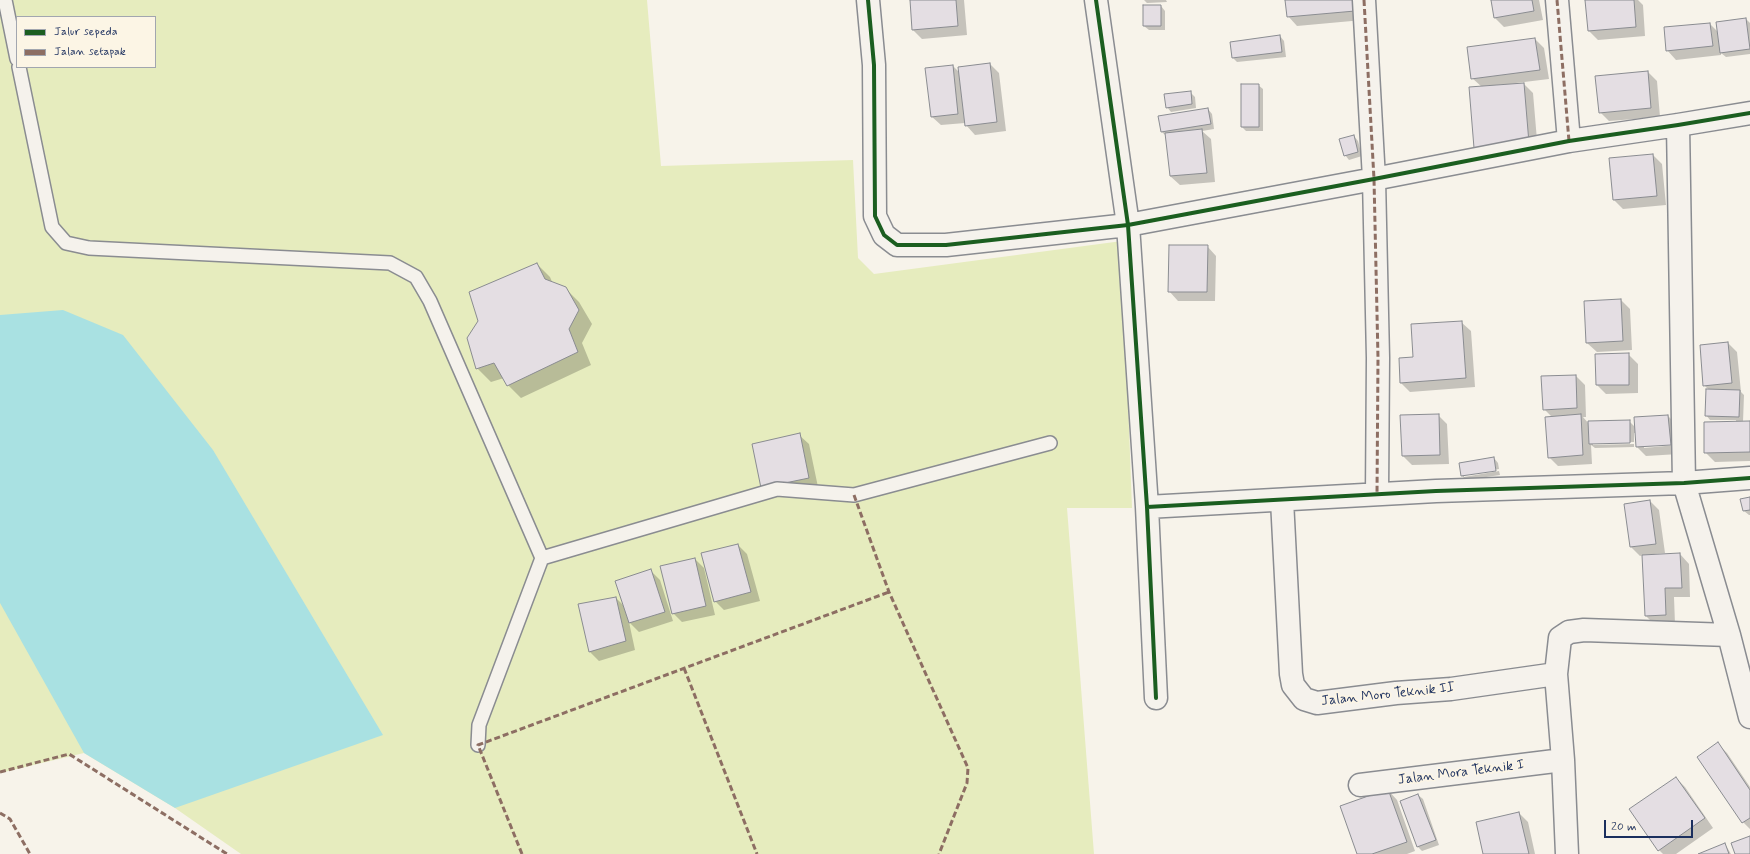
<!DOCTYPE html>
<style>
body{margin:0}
#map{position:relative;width:1750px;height:854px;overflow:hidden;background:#f7f3ea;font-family:Mynerve,sans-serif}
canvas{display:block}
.legend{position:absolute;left:16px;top:16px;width:140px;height:52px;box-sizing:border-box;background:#fcf5e5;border:1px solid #a2a6af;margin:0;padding:5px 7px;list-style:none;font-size:12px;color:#1b2f5e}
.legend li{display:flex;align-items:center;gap:8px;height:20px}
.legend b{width:20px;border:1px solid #a2a6af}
.scale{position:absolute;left:1604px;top:820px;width:89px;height:18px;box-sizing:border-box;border:2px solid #1b2f5e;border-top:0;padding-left:5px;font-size:12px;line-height:14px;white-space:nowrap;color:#1b2f5e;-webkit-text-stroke:3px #fcf5e5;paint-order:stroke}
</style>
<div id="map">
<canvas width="1750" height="854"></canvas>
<ul class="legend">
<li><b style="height:5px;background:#1b5e20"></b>Jalur sepeda</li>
<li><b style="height:5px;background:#8d6e63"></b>Jalan setapak</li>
</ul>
<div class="scale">20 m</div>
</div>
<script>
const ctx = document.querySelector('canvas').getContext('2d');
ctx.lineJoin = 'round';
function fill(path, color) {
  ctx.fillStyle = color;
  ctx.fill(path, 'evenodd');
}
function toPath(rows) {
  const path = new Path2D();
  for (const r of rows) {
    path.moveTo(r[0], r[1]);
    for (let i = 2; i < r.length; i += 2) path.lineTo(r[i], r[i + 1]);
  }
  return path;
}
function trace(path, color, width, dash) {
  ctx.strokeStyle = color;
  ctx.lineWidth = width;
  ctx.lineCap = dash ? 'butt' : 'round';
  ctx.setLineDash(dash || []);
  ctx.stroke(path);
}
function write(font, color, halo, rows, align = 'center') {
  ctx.font = font + ' Mynerve,sans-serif';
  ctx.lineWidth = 3.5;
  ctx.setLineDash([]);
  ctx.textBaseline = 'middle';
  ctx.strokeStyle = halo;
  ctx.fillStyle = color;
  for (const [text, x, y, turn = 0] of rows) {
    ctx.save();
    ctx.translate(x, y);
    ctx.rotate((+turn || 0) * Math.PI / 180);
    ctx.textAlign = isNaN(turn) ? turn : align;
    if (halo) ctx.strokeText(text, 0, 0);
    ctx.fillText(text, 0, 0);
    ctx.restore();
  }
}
const green = toPath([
 [0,0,647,0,661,166,853,160,858,258,874,274,1122,241,1132,508,1067,508,1094,854,241,854,175,808,84,753,0,773],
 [17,17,155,17,155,67,17,67]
]);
const water = toPath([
 [63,310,123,335,213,450,383,735,175,808,84,753,0,603,0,315]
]);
const shadow = toPath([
 [911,0,964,0,967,35,922,39,913,30],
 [1144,0,1166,0,1167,2,1147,3],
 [1286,0,1362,0,1363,20,1297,26,1288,16],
 [1492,0,1539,0,1543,20,1504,27,1495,18],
 [1586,0,1638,0,1643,5,1645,36,1598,40,1589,31],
 [1161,6,1165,11,1165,30,1149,30,1144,26],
 [1746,19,1750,23,1750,54,1726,57,1721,53,1721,55,1676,60,1667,50,1710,24,1718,32],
 [1280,36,1284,41,1286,57,1237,62,1233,58],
 [1535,39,1544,48,1549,79,1516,83,1516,85,1524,84,1533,93,1538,152,1484,156,1475,147,1482,87,1472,78],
 [990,64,999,73,1006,131,975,135,966,125,965,123,941,125,931,116,953,66,959,72],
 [1648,72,1657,81,1660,117,1609,121,1600,112],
 [1258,85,1263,89,1263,131,1246,131,1242,127],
 [1190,92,1195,97,1196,108,1171,112,1167,107],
 [1208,109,1212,114,1214,129,1202,131,1211,139,1215,182,1180,185,1170,176,1166,136,1162,132,1159,117],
 [1354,136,1358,141,1362,156,1349,160,1345,155],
 [1653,155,1662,164,1666,205,1623,209,1614,200],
 [1207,246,1216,256,1215,301,1178,301,1169,291],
 [537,264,550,277,553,284,565,288,579,302,592,324,582,343,591,365,521,398,508,385,504,378,491,382,477,368],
 [1621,300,1630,309,1632,350,1597,352,1587,343],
 [1461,322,1471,331,1475,387,1410,392,1401,383],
 [1728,343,1737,352,1741,392,1744,395,1743,422,1750,422,1750,461,1715,462,1705,452,1736,422,1736,420,1710,420,1706,415,1709,390,1704,385],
 [1628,354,1638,364,1638,393,1606,394,1597,385],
 [1576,376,1585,385,1586,417,1583,417,1589,424,1629,421,1635,427,1668,416,1677,425,1679,454,1646,456,1637,447,1636,433,1634,433,1634,442,1593,443,1593,445,1634,444,1634,447,1595,448,1591,445,1592,464,1558,466,1549,457,1552,417,1544,409],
 [1676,443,1676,445,1644,448,1644,446],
 [1438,415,1447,424,1449,464,1412,465,1403,456],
 [799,435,809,444,818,487,771,497],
 [1494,458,1498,463,1499,469,1464,475,1464,477,1499,471,1500,475,1466,480,1462,476,1460,463],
 [1750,498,1750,515,1749,515,1744,511,1742,499],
 [1650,501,1659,510,1665,553,1654,554,1654,555,1680,554,1689,564,1690,597,1674,597,1675,624,1655,625,1646,616,1643,555,1640,556,1631,547],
 [738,545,747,554,760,601,724,610,715,601],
 [695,559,704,568,715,615,682,622,673,613],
 [650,570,660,580,673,621,639,632,629,622,635,650,599,661,590,652,616,598,624,606],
 [1718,744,1727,753,1750,787,1750,829,1743,822],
 [1676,778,1685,787,1713,828,1676,854,1663,854,1659,850],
 [1388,790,1397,800,1415,851,1407,854,1358,854],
 [1418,795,1423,799,1439,845,1422,851,1418,847],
 [1519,813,1528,822,1535,854,1484,854],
 [1725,844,1731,854,1701,854]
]);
const building = toPath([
 [910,0,956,0,958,26,912,30,910,0],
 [1285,0,1354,0,1355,11,1287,17,1285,0],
 [1491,0,1532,0,1534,11,1494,18,1491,0],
 [1585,0,1634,0,1636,27,1588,31,1585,0],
 [1143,5,1161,5,1161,26,1143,26,1143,5],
 [1746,18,1750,49,1720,53,1716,22,1746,18],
 [1710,23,1713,46,1666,51,1664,27,1710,23],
 [1280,35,1282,52,1232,58,1230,42,1280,35],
 [1535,38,1540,70,1471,79,1467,47,1535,38],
 [990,63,997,122,965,126,958,67,990,63],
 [953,65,958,114,931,117,925,68,953,65],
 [1648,71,1651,108,1599,113,1595,76,1648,71],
 [1524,83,1529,143,1474,148,1469,87,1524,83],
 [1241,84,1259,84,1259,127,1241,127,1241,84],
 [1191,91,1192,104,1166,108,1164,94,1191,91],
 [1208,108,1211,124,1161,132,1158,116,1208,108],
 [1202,129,1207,173,1170,176,1165,133,1202,129],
 [1354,135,1358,152,1344,156,1339,139,1354,135],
 [1653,154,1657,196,1613,200,1609,158,1653,154],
 [1169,245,1208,245,1207,292,1168,292,1169,245],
 [537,263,545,279,566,287,579,310,569,329,578,352,507,386,494,363,476,369,467,338,478,321,469,292,537,263],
 [1621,299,1623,341,1586,343,1584,301,1621,299],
 [1462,321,1466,378,1400,383,1399,358,1413,357,1411,324,1462,321],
 [1728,342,1732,383,1703,386,1700,345,1728,342],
 [1629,353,1629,385,1596,385,1595,354,1629,353],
 [1576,375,1577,408,1543,410,1541,376,1576,375],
 [1706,389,1740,390,1739,417,1705,416,1706,389],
 [1439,414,1440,455,1402,456,1400,415,1439,414],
 [1581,414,1583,455,1548,458,1545,417,1581,414],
 [1668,415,1671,445,1636,447,1634,417,1668,415],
 [1630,420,1630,443,1589,444,1588,421,1630,420],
 [1750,421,1750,452,1704,453,1704,422,1750,421],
 [800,433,809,478,761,488,752,444,800,433],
 [1494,457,1496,471,1461,476,1459,463,1494,457],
 [1750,497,1750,510,1743,511,1740,499,1750,497],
 [1650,500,1656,544,1630,547,1624,504,1650,500],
 [738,544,751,592,714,602,701,553,738,544],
 [1680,553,1682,588,1665,588,1666,615,1645,616,1642,555,1680,553],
 [695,558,706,606,672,614,660,566,695,558],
 [651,569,665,612,629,623,615,581,651,569],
 [616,597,626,641,589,652,578,604,616,597],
 [1718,742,1750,790,1750,818,1742,823,1697,757,1718,742],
 [1676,777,1705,818,1658,851,1629,809,1676,777],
 [1388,789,1407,842,1372,854,1357,854,1340,806,1388,789],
 [1418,794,1436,840,1417,847,1400,801,1418,794],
 [1519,812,1529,854,1483,854,1476,822,1519,812],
 [1750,836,1750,854,1735,854,1731,843,1750,836],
 [1725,843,1729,854,1698,854,1725,843]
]);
const service = toPath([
 [5,0,17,59],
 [19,67,52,227,66,243,89,248,390,263,416,277,430,301,542,558,479,725,478,745],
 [542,558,777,489,854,495,1050,443]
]);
const minor = toPath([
 [868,0,874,65,875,216,884,235,897,245,946,245,1128,225,1374,179,1569,141,1678,125,1750,113],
 [1096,0,1128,225,1147,507,1156,698],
 [1364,0,1374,179,1378,358,1377,494],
 [1557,0,1569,141],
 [1678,125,1684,483,1729,635,1750,717],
 [1282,500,1291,674,1293,685,1304,699,1317,703,1396,693,1451,689,1556,674],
 [1147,507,1436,491,1684,483,1750,478],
 [1360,785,1563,760],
 [1567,854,1563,760,1556,674,1560,638,1569,632,1584,630,1729,635]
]);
const quiet = toPath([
 [1364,0,1374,179,1378,358,1377,494],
 [1557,0,1569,141],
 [854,495,889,592,968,768,967,783,939,854],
 [684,668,757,854],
 [0,772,69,754,227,854],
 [0,813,10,819,30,854],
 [522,854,478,745,889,592]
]);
const cycleway = toPath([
 [868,0,874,65,875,216,884,235,897,245,946,245,1128,225,1374,179,1569,141,1678,125,1750,113],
 [1096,0,1128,225,1147,507,1156,698],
 [1147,507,1436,491,1684,483,1750,478]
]);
const streetNames = [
 ["Jalan Moro Teknik II",1388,695,-6],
 ["Jalan Mora Teknik I",1461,773,-7]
];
fill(green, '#e6ecbe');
fill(water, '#a9e1e2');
fill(shadow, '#0003');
fill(building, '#e4dee3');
trace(building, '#8a8c91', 1);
trace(service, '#8a8c91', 16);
trace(minor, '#8a8c91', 25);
trace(service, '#f5f2ec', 13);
trace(minor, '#f5f2ec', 22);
trace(quiet, '#8d6e63', 3, [6, 3]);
trace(cycleway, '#1b5e20', 4);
write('14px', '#1b2f5e', '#fcf5e5', streetNames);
</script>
